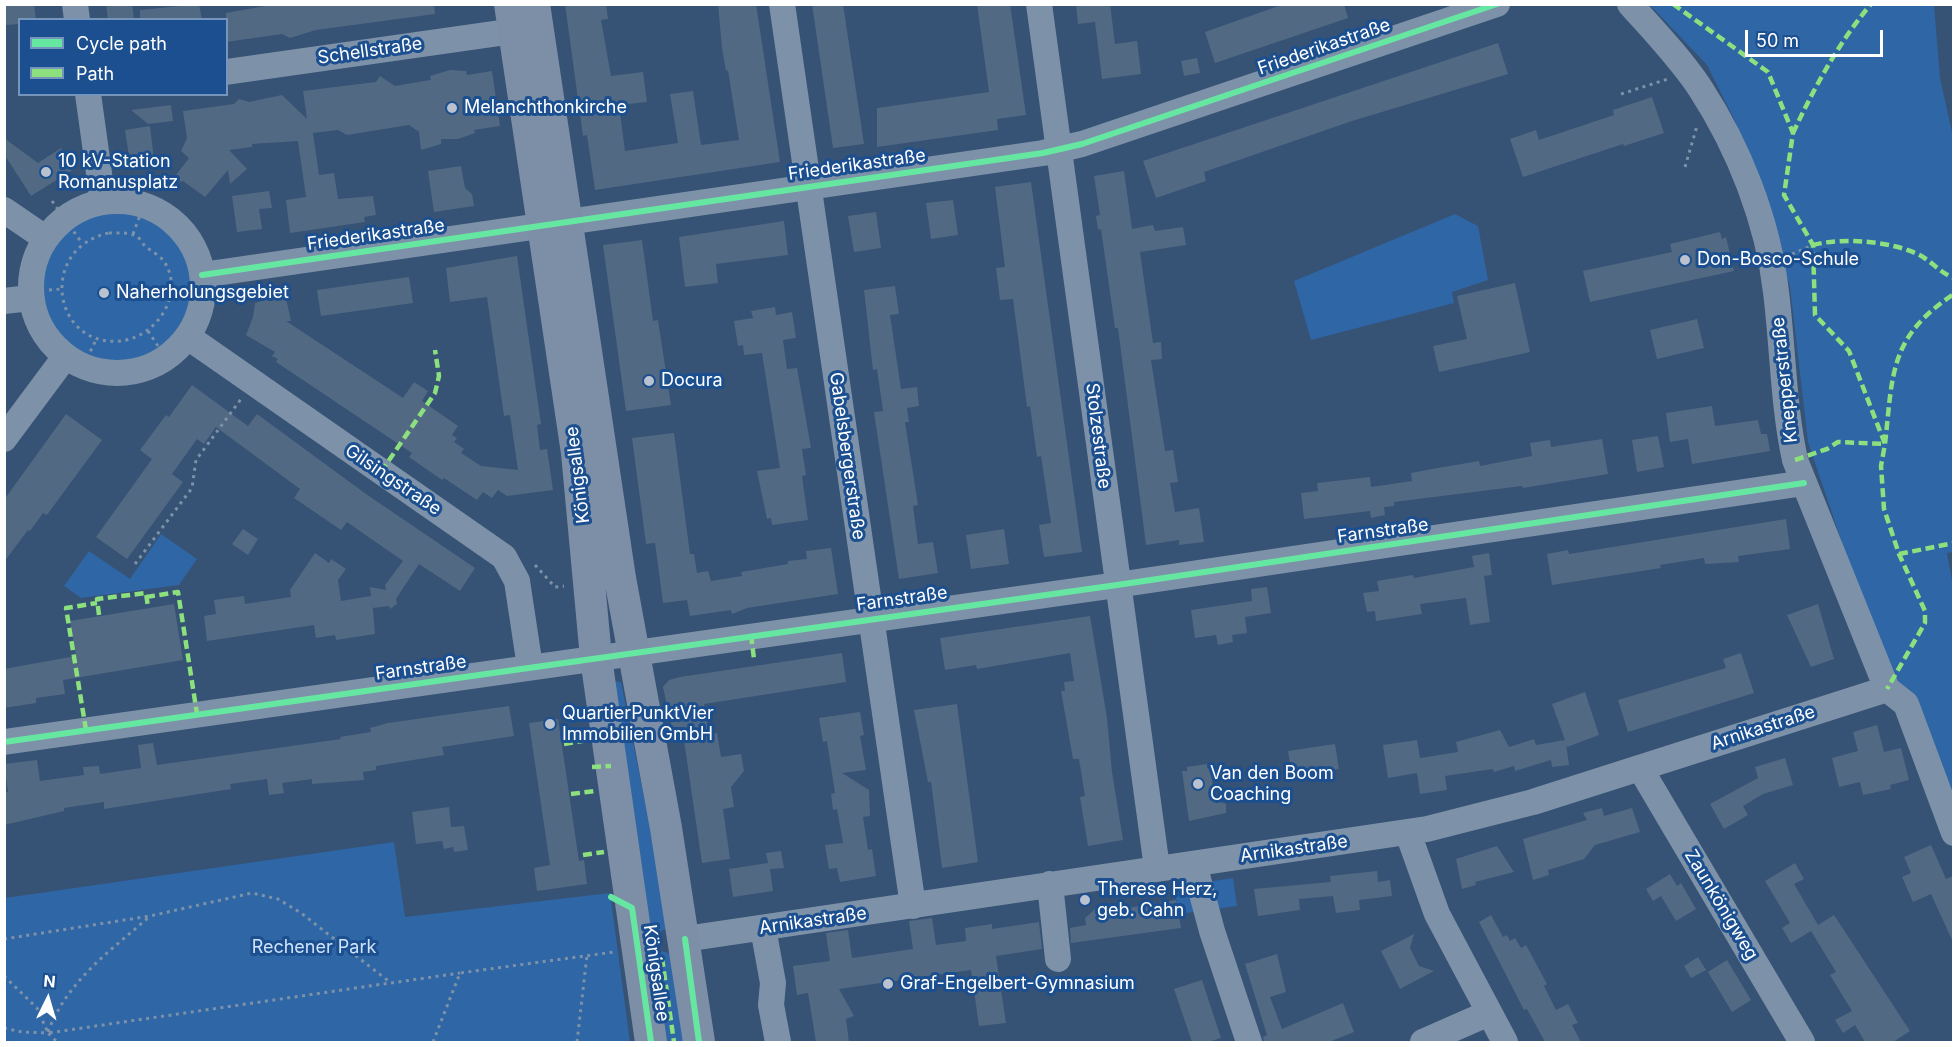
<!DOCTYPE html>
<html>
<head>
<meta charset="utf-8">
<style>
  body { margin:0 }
  #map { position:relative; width:1958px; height:1047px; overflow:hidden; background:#365274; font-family:Inter,sans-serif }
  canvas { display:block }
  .frame { position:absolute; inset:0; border:6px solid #fff; pointer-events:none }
  .legend { position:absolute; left:18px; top:18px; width:210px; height:78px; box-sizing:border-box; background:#1b4f8f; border:2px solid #7695bc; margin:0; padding:8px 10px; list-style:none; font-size:18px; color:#fff }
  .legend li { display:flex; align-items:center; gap:12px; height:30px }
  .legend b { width:30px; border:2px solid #7695bc }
  .north { position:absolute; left:18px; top:969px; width:60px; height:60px; -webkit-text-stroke:4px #1b4f8f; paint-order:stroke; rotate:5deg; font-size:16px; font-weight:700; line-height:24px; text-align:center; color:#fff }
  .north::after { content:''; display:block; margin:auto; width:21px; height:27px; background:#fff; clip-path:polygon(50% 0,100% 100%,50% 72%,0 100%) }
  .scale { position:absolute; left:1745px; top:30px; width:138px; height:27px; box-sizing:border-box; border:3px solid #fff; border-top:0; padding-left:8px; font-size:18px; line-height:21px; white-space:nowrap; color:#fff; -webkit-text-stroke:4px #1b4f8f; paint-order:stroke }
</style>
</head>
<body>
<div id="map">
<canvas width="1958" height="1047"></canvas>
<div class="frame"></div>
<ul class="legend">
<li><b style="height:8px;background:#66e7a1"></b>Cycle path</li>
<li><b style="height:8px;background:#8de07e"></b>Path</li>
</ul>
<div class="north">N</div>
<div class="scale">50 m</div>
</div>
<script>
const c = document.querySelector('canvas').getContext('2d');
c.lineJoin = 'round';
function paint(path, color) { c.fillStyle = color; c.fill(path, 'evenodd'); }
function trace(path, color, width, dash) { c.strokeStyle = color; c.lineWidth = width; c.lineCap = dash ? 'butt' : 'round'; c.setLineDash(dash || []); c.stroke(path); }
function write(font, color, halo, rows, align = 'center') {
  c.font = font + ' Inter,sans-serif'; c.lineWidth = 6; c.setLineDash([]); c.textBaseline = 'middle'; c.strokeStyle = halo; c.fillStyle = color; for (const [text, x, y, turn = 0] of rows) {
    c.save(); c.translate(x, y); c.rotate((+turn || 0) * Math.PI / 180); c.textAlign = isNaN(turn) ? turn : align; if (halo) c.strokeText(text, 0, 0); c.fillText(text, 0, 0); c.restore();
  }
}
paint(new Path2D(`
  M1650,5h284l6,73 14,63v411l-7,1 7,38 -1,222 -71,-152 -74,-219 -18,-155 -24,-82 -31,-84 -28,-56z
  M43 286a75 75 0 1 1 150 0a75 75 0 1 1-150 0Z
  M1455,214l23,12 10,54 -36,12 2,11 -143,37 -17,-59z
  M161,534l36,25 -18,26 -98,13 -17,-12 25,-35 41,28z
  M614,681l7,1 25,125 10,28 11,93 -10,6 -11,-3z
  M394,842l11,75 205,-24 20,149h-625v-144z
  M1233,878l4,28 -58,8 -5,-27z
  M662,951l12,4 14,87h-28l-9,-83z`), '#2f66a5');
paint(new Path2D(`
  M4,4h30l2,16h-16v4l-14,1z
  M106,4h26l2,16h-26z
  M199,4l3,16h-62v-10z
  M276,4h158l1,10 -119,16 -26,8 -8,-4 -56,8v-29z
  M565,4h41l2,15 -7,1 10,56 32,-4 4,30 -28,3 6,46 53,-8 -8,-49 23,-3 8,54 38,-5 -11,-70 -2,1 -4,-23 -4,-44h38l24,158 -185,28 -8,-55 -4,1z
  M812,4h31l21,140 -31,4z
  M977,4h33l16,111 -29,4 1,11 -121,17v-39l112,-16z
  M1076,4h34l5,40 22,-3 4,33 -39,5 -7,-57 -17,2z
  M1284,4h60l4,14 -133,45 -10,-31z
  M1498,43l10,31 -156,47 -148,51 2,9 -50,17 -13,-37z
  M1197,58l3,15 -16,3 -3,-15z
  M450,70l16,1 1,4 25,-4 8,55 -26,4 1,3 -17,6h-17v5l-20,6 -2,-18 -10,-7 -62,10 -9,-5 -25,3 6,42 15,-2 4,26 35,-3 3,19 -12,2 1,5 -75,11 -4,-33 20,-3 -8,-56 -46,3v3l-23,3 18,19 -17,15 -2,-14 -23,27 -22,-16 -5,1 -2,-7 13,-17 -8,-7 6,-13 -4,-27 51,-7 5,-5 10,3 33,-7 25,24 -4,-28 73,-9 4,-6 15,10 29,-5 7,-1 -1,-4z
  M1652,97l12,36 -40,13 -1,-2 -100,33 -13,-38 26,-9 3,10 75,-25 -1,-5z
  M171,105l2,16 -25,3 -17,-14z
  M150,126l4,34 -24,3 -5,-33z
  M4,138l34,25 23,-15 13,21 -43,27 -27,-42z
  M461,166l4,22 7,6 2,12 -40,6 -6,-41z
  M1124,171l8,58 21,-4 2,6 28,-4 3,18 -46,7 13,91 8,-1 1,17 -11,1 14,91 8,-1 5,32 -8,1 5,29 24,-4 5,34 -25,3v-5l-33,5 -28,-217h-3l-14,-99 -3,1 -2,-14 4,-1 -6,-39z
  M1031,182l51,370 -38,5 -5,-32 12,-2 -10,-67 -4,1 -7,-51 -3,1 -14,-108 -13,1 -4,-32 9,-1 -10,-80z
  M269,191l3,17 -13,1 3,20 -25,3 -5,-36z
  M953,200l5,35 -27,4 -5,-36z
  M876,212l5,36 -27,4 -6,-36z
  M784,221l4,34 -72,9 2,19 -33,4 -6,-50z
  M1720,232l2,7 4,-2 8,34 -144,31 -7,-31 89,-19 -2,-8z
  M642,240l11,81 5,-1 13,85 -45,6 -23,-166z
  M517,256l24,168 -4,1 3,25 7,-1 6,41 -46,6 -9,-6 -6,8 -9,-6 -6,8 -33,-22 -2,2 -33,-23 3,-4 -136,-91 2,-3 -6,-3 3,-4 -29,-17 7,-18 2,-14 30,-9 6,27h-5l117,77 11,-16 14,9 -6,10 36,25 -6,9 5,3 -3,4 10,7 -3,4 20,13 37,4 -8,-55 -6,1 -17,-119 -37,5 -4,-34z
  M409,277l4,26 -92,13 -4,-26z
  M1515,283l15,69 -91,20 -6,-26 34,-7 -10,-43z
  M895,286l4,28 -9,1 11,74 16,-2 2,19 -12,2 2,14h-4l13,83 -5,1 5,38 15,-2 5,31 -39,6 -25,-167 9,-1 -6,-42 -4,1 -9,-80z
  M775,307l1,8 16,-3 4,26 -13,2 4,29 10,-1 14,80 -9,1 4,26 -4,1 6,44 -36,5 -1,-7 -4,1 -10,-48 23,-3 -18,-115 -18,2 -1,-10 -5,1 -4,-25 19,-3 -2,-7z
  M1697,319l7,29 -47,11 -7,-29z
  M192,385l56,41 9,-12 109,80 109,74 -15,23 -41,-27 -23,35 1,5 -7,5 -1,-3 -16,2 -1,-9 3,35 -39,6 -1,-5 -19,3 -2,-13 -107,16 -3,-25 12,-2 -2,-14 30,-4 1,8 46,-7 -1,-7 25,-37 14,10 2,-4 15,10 -8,11 3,21 30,-5 -1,-9 16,3 -1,-5 18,-24 -56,-39 -6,8 -47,-32 6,-9 -84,-62 -12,17 -7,-5 -25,35 11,8 -56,77 -31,-22 56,-78 -12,-9 26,-35 3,2z
  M1712,406l3,20 43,-6 3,14h6l3,17 -78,13 -4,-25 -18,3 -4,-29z
  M66,414l36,26 -55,75 -4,-2 -13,18 -2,-1 -24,32v-62z
  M674,433l16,121h4l3,19 11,-2 3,10 31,-5 -1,-4 47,-8v-3l19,-2 -1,-8 25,-3 7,46 -91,14 -15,6 -1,-4 -41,6 -3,-16 -24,3 -8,-60 -9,1 -14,-106z
  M1658,436l6,31 -27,5 -5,-32z
  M1602,439l6,35 -85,14 -1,-2 -128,16v4l-10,1 1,8 -14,3 -1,-7 -66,8 -3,-26 17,-2 -1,-8 53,-6 1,10 41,-6 -1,-8 21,-4 47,-8 1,5 52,-10 -2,-13 20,-3 1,7z
  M1786,519l4,30 -52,7 1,6 -34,2 -1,-6 -44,7 1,3 -109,17 -5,-31 21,-4 1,4z
  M243,529l15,10 -10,16 -16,-11z
  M1004,529l5,35 -38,5 -5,-34z
  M1489,553l3,22 -8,1 6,46 -20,3 -4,-27 -46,6 2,10 -46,7 -1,-10 -8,1 -4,-19 16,-2 -2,-10 36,-6 1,3 60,-11 -2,-11z
  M1267,587l4,26 -26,4 2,16 -15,2 1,7 -15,3 -2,-10 -21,3 -4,-28 61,-9 -1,-12z
  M174,604l9,56 -120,20 2,14 -29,4v5l-32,5v-39l72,-13 -6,-35z
  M1818,604l16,55 -23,8 -24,-52z
  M1090,616l17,102 5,54 11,68 -35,6 -8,-49 5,-1 -6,-37h-6l-12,-68h4l-1,-9 10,-1 -4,-28 -93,16 -1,-4 -31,5 -5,-32z
  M842,653l4,29 -142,22 5,30 8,-1 4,24 20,-3 3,17 -13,16 3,20 -11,2 7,50 -28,4 -20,-136 -10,1 -9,-41 6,-7 11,-3z
  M1741,653l13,40 -126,39 -10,-32 108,-32 -3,-9z
  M1585,692l14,43 -32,12 -1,-4 3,22 -17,2 -1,-7 -36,11 -1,-5 -20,6 -1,-3 -48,7 2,14 -27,4 -3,-21 -29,5 -5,-33 34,-5 3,18 38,-6 -2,-10 44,-12 9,17 25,-8 2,6 29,-5 -13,-36z
  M957,704l21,158 -36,6 -11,-86h-3l-14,-72z
  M509,706l5,30 -72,11 2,8 -68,11v4l-13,2 1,8 -52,4v-5l-30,4 2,10 -15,2 -2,-16 -37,5 1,5 -127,20v-7l-40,6v3l-60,14v-33h4l-4,-28 33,-4 3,21 44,-6 -1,-8 16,-1 1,8 41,-6 -3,-23 15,-2 4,22 184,-26 -1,-2 31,-5 -1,-4 18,-5z
  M860,712l4,23 -4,1 6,34 -24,3 27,17 1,26 -7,1 5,33 4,-1 4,27 -36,6 -3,-14 -8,1 -4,-24 18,-2 -6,-34 -4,1 -2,-16 4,-1 -8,-52 -4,1 -4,-24z
  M558,719l21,142 5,-1 3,24 -50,7 -3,-23 16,-3 -21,-142z
  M1877,725l7,27 17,-4 8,32 -19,5 1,4 -28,6 -3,-13 -21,5 -7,-29 26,-7 -5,-19z
  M1335,744l4,25 -47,8 -4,-26z
  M1785,758l8,27 -30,9 -20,12 5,9 -24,14 -14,-25 48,-26 -3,-11z
  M1207,764v4l3,-1 5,33 11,4v9l-37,8 -7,-50h5v-4z
  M449,807l2,20 13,-1 4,24 -14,2 -1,-5 -9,2 -2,-8 -26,3 -4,-32z
  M1602,808l2,8 28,-8 8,24 -45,13 -11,14 -36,11 1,5 -16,5 -10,-41 64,-19 -4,-7z
  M1931,845l15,34 7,-3v66l-22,-48 -18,8 -11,-25 9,-4 -7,-16z
  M1497,846l17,26 -39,10 1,3 -14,4 -6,-30z
  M781,851l3,17 -14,1 3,22 -40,6 -4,-28 39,-6 -2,-10z
  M1795,863l9,16 -10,5 24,41 16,-10 76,116 -17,11h-28l-10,-17 -12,8 -8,-13 17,-9 -22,-36 6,-3 -25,-41 -20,12 -9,-15 8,-5 -25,-42z
  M1377,871l1,11 12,-2 2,16 -33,4 1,10 -24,3 -3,-17 -34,3 1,11 -42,6 -4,-27 77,-7 -1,-6z
  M1670,874l7,12 4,-3 15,26 -20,12 -15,-25 -8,5 -7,-12z
  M1176,900l5,28 -110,15 -1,-15 16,-3 -1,-7 10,-9 3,4z
  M1491,915l12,22 4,-2 3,6 5,-3 6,10 5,-3 21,39 -3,2 12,24 12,-6 10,19 -6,2 9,17h-36l-18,-33 -3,1 -45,-88z
  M932,918l4,27 30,-4 -1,-13 27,-4v5l47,-7 3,27 -46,7 10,67 -27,3 -8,-56 -132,19 15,27 -8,3 3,23h-33l-8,-49 -11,2 -4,-29 37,-5 -4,-28 22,-3 4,28 61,-9 -4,-28z
  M1414,934l-4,14 9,18 15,5 -34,18 -19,-38z
  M1277,954l9,38 -16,5 12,32 61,-26 11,29 -25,10h-65l-1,-5 4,-2 -22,-71z
  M1698,957l8,13 -15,8 -7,-12z
  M1727,960l24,40 -19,12 -24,-40z
  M1202,980l19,58 -13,4h-16l-18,-53z`), '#526984');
trace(new Path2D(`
  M1621,94l47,-15
  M1685,167l12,-41
  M52,201l30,42
  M109,233c8,0 20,-1 27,3 4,2 6,7 9,10 6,5 14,9 18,14 24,33 -7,78 -43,81 -68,6 -82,-93 -11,-108z
  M133,234l11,-29
  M1792,254l21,-9
  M49,290l12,-1
  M148,331l12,18 9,7
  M87,358l10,-20
  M135,564l57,-76 4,-28 45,-61
  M535,565l20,22 9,-1
  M4,939l146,-23 102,-23 26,6 23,14 90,70 69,-10
  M4,976l33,32 11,25 342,-50
  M4,1028l18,4 26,1 9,9
  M48,1032c19,-51 61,-80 101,-115
  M433,1042l27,-69 154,-21
  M577,1042l10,-87`), '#7d92a8', 3, [3, 4.5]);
trace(new Path2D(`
  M75,4l2,16
  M782,4l131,902
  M1039,4l118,864
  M1630,4c24,27 50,54 70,84 39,60 68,133 76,204 7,56 7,112 19,168l92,229 19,15 48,129
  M226,72l288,-41
  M88,94l15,108
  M31 287a86 86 0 1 1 172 0a86 86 0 1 1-172 0Z
  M4,210l41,28
  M202,275l841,-122 39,-9 415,-140
  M4,301l26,-3
  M188,337l316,220 13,24 13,86
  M4,439l61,-82
  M4,742l1113,-157 687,-102
  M1640,768l162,274
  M1408,833l29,81 68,128
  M1194,864l18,67 37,111
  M1050,884l8,75
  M763,928l10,55 -2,22 7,37
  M685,939l742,-110 106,-27 354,-113
  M1423,1042l66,-29`), '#7d92a8', 26);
trace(new Path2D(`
  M510,4l67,449 19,205 55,384
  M534,4l86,574 46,250 33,214`), '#7d8ea7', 32);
trace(new Path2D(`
  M1673,4l95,68 25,61 -9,62 29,50 2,70 34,36 36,93 -4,22 3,43 15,45 26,57v12l-38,66
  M1793,133c21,-45 46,-91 78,-129
  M1813,245c29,-8 83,-4 110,12 11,7 18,16 31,21
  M1795,460l32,-11 11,-7 47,2c8,-71 4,-107 69,-150
  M381,472l54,-79 4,-17 -4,-26
  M1899,554l55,-11
  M146,597l32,-5 19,122
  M99,615l-2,-16 49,-6 2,14
  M751,635l3,24
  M86,730l-20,-122 31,-5
  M564,744l24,-4
  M592,767l19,-1
  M571,794l24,-3
  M583,855l21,-3
  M662,958l12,84`), '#8de07e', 4.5, [9, 4.5]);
trace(new Path2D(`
  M202,275l841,-122 39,-9 415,-140
  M4,742l1113,-157 687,-102
  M611,897l21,11 19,134
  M685,939l14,103`), '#66e7a1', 6);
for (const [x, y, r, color] of [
  [452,108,6,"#b9c2ce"],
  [46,172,6,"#b9c2ce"],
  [1685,260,6,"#b9c2ce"],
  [104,293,6,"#b9c2ce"],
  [649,381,6,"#b9c2ce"],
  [550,724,6,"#b9c2ce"],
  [1198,784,6,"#b9c2ce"],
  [1085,900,6,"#b9c2ce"],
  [888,984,6,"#b9c2ce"]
]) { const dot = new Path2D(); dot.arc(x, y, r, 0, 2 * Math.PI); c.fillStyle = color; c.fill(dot); trace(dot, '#1b4f8f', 2); }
write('18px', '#fff', '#1b4f8f', [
  ["Friederikastraße",1324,47,-19],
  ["Schellstraße",370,51,-8],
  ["Friederikastraße",857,165,-8],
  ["Friederikastraße",376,235,-8],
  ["Knepperstraße",1785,380,-96],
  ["Stolzestraße",1098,436,83],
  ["Gabelsbergerstraße",847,456,82],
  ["Königsallee",578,475,-97],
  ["Gilsingstraße",393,480,34],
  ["Farnstraße",1383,531,-8],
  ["Farnstraße",902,599,-8],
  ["Farnstraße",421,668,-8],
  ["Arnikastraße",1763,728,-18],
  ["Arnikastraße",1294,849,-8],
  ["Zaunkönigweg",1721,905,59],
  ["Arnikastraße",813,921,-8],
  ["Königsallee",656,973,82]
]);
write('18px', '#fff', '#1b4f8f', [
  ["Melanchthonkirche",464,108],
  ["10 kV-Station",58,162],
  ["Romanusplatz",58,183],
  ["Don-Bosco-Schule",1697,260],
  ["Naherholungsgebiet",116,293],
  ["Docura",661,381],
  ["QuartierPunktVier",562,714],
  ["Immobilien GmbH",562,735],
  ["Van den Boom",1210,774],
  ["Coaching",1210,795],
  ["Therese Herz,",1097,890],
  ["geb. Cahn",1097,911],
  ["Graf-Engelbert-Gymnasium",900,984]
], 'left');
write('18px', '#cfe3fa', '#1b4f8f', [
  ["Rechener Park",314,948]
]);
</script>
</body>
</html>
